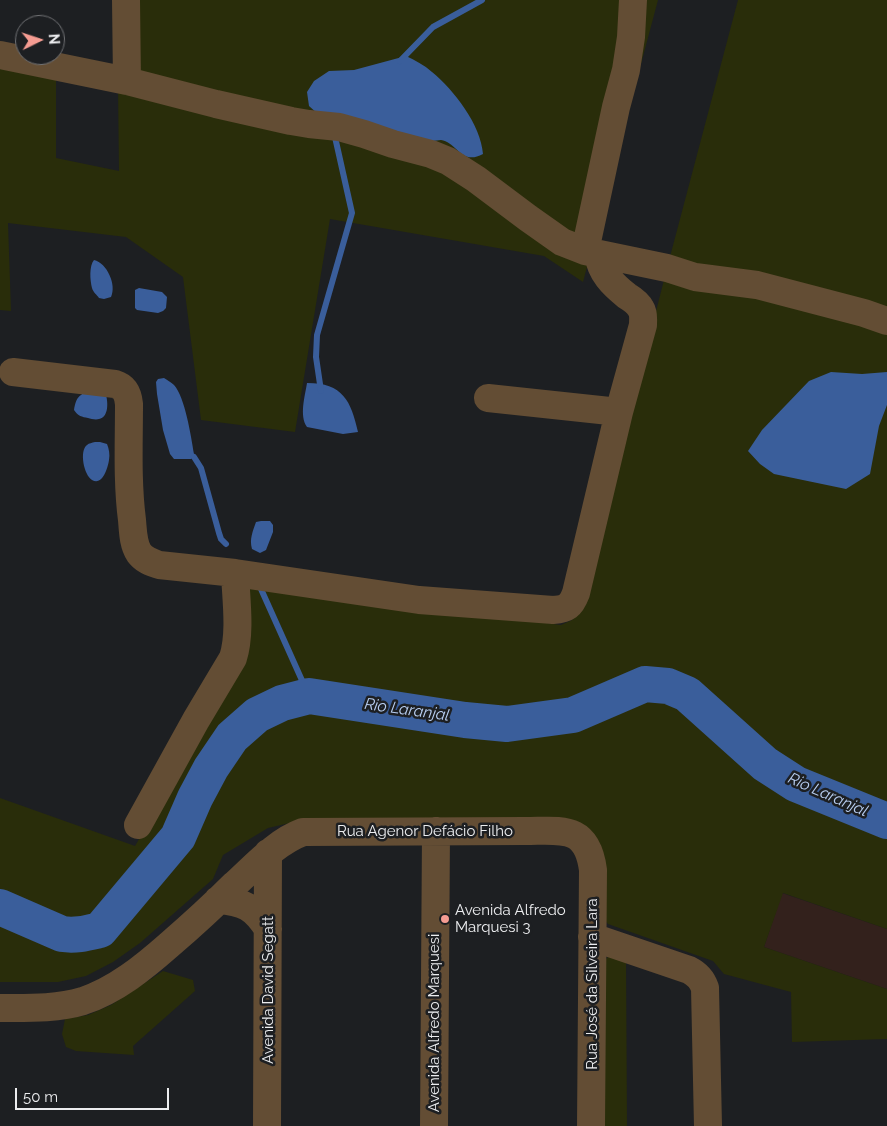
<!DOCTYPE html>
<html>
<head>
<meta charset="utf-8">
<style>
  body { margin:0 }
  #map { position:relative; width:887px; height:1126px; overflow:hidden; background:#1d1f22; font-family:Raleway,sans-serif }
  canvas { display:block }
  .north { position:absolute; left:15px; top:15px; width:50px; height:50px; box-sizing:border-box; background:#1d1f22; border:1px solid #707174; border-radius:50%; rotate:86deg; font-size:14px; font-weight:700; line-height:20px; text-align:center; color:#ecedef }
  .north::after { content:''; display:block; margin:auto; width:18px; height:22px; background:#f59c92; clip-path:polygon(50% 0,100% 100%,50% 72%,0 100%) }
  .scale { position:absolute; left:15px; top:1088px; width:154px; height:22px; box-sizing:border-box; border:2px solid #ecedef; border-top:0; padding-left:6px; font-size:15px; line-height:18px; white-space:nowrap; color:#ecedef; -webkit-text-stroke:4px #1d1f22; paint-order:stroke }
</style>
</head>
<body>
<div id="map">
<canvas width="887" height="1126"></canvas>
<div class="north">N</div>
<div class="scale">50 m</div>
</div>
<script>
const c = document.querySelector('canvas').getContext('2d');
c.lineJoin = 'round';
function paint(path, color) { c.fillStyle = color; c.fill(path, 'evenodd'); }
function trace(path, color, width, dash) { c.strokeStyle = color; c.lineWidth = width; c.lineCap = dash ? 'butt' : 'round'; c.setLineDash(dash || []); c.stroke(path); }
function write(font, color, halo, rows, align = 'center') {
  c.font = font + ' Raleway,sans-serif'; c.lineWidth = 5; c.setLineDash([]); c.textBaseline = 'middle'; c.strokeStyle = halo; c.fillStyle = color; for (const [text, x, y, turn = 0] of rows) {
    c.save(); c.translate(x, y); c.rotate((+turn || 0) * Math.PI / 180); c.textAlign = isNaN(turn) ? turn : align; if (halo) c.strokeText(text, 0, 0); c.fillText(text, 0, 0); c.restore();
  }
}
paint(new Path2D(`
  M782,893l105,36v60l-123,-42z`), '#33211c');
paint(new Path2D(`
  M117,0h541l-75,282 -39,-26 -214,-37 -35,213 -94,-12 -18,-143 -57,-40 -118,-14 3,88 -11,-1v-264l56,10v102l63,13z
  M738,0h149v929l-104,-36 -19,54 123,42v50l-95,3 -1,-50 -67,-18 -11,-13 -105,-37 -3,-4 -9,-74 -302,-24 -26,6 -45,27 -10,24 -73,64 -27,19 -27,14 -28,6h-58v-184l135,48 60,-102 51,-82 -2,-79 317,42 11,-5 8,-10 87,-342z
  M608,957h5l13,3 1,166h-27l5,-166z
  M163,971l30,9 2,11 -62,55 1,9 -58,-4 -10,-4 -4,-13 3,-15 23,-4 23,-10z`), '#292d0a');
paint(new Path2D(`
  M406,56c9,4 18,9 26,16 22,18 49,53 51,82 -22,12 -26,-12 -42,-14 -3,0 -6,1 -8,1l-115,-27 -9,-8 -2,-14 7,-11 15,-10 25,-1z
  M94,260c13,3 23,25 17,37l-7,2 -5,-1c-2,-3 -6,-6 -7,-10 -2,-8 -3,-22 2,-28z
  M139,288l23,4 5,5 -1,11 -3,3 -5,2 -21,-3 -2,-2v-18z
  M831,372l31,2 25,-2v33l-8,21 -9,48 -24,15 -72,-15 -14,-10 -12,-13 14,-21 47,-49z
  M164,378c3,2 7,4 10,7 11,12 17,51 20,69v3l-3,2h-17l-4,-5 -7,-24 -6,-36 -1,-12 2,-3z
  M307,383c36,0 44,18 51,49l-15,2 -36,-7c-8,-11 -2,-31 0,-44z
  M89,390l17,5c2,7 3,22 -7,24 -3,1 -8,0 -11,-1 -6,-1 -10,-2 -14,-8 2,-12 4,-14 15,-20z
  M95,442h5l7,2c2,5 3,10 2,16 -1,7 -6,26 -17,20 -8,-5 -13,-29 -5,-35 2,-2 5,-2 8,-3z
  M261,521h9l3,4v7l-7,18 -6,3 -8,-4c-3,-10 1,-18 4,-27z`), '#3a5e9b');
trace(new Path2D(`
  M400,61l33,-34 49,-27
  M321,391l-5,-34 1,-22 35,-122 -17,-76
  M194,457l7,11 18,65 2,6 5,5
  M261,589l48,107`), '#3a5e9b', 6);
trace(new Path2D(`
  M0,907l62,27c14,2 25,-1 38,-4l78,-93 17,-39 16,-30 21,-31 25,-22 25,-12 27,-7 156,24 42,4 66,-9 72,-31 23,2 19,8 78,70 31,20 91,37`), '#3a5e9b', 36);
trace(new Path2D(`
  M126,0l1,81
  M0,55l127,26 89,23 75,17 18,3 30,3 25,7 29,10 38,10 17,7 28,18 52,39 34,24 23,9 82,17 28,9 62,8 107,28 23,8
  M585,251l31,-144 10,-37 5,-33 2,-37
  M13,372l102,12c10,3 13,10 14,20 0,39 -2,77 3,116 1,11 1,24 7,33 5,7 12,9 20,12l76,8 184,27 134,10c14,-1 18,-4 23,-17l43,-181 24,-87c0,-6 1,-11 -2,-16 -3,-6 -9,-10 -14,-13 -15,-12 -26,-23 -29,-42
  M488,398l131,14
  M138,825l58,-105 37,-62c8,-25 3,-59 2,-85
  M218,900c26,2 36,7 50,29
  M592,937l97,33c8,4 13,9 16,18l3,138
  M0,1008c28,0 57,1 83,-7 33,-11 61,-34 86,-56 22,-19 44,-39 65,-60 21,-19 42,-43 69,-53l222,-1c36,0 62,-7 68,39l-2,256
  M267,1126l1,-273
  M434,1126l2,-295`), '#634d34', 28);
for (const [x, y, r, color] of [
  [445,919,5,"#f59c92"]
]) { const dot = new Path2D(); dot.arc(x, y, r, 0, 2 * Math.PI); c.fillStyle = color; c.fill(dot); trace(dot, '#1d1f22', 2); }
write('15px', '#ecedef', '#1d1f22', [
  ["Rua Agenor Defácio Filho",425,831],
  ["Rua José da Silveira Lara",592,984,-90],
  ["Avenida David Segatt",268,990,-90],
  ["Avenida Alfredo Marquesi",434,1023,-90]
]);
write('15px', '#ecedef', '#1d1f22', [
  ["Avenida Alfredo",455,910],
  ["Marquesi 3",455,927]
], 'left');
write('italic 16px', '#b8cef1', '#1d1f22', [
  ["Rio Laranjal",407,710,8],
  ["Rio Laranjal",828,795,24]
]);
</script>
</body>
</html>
